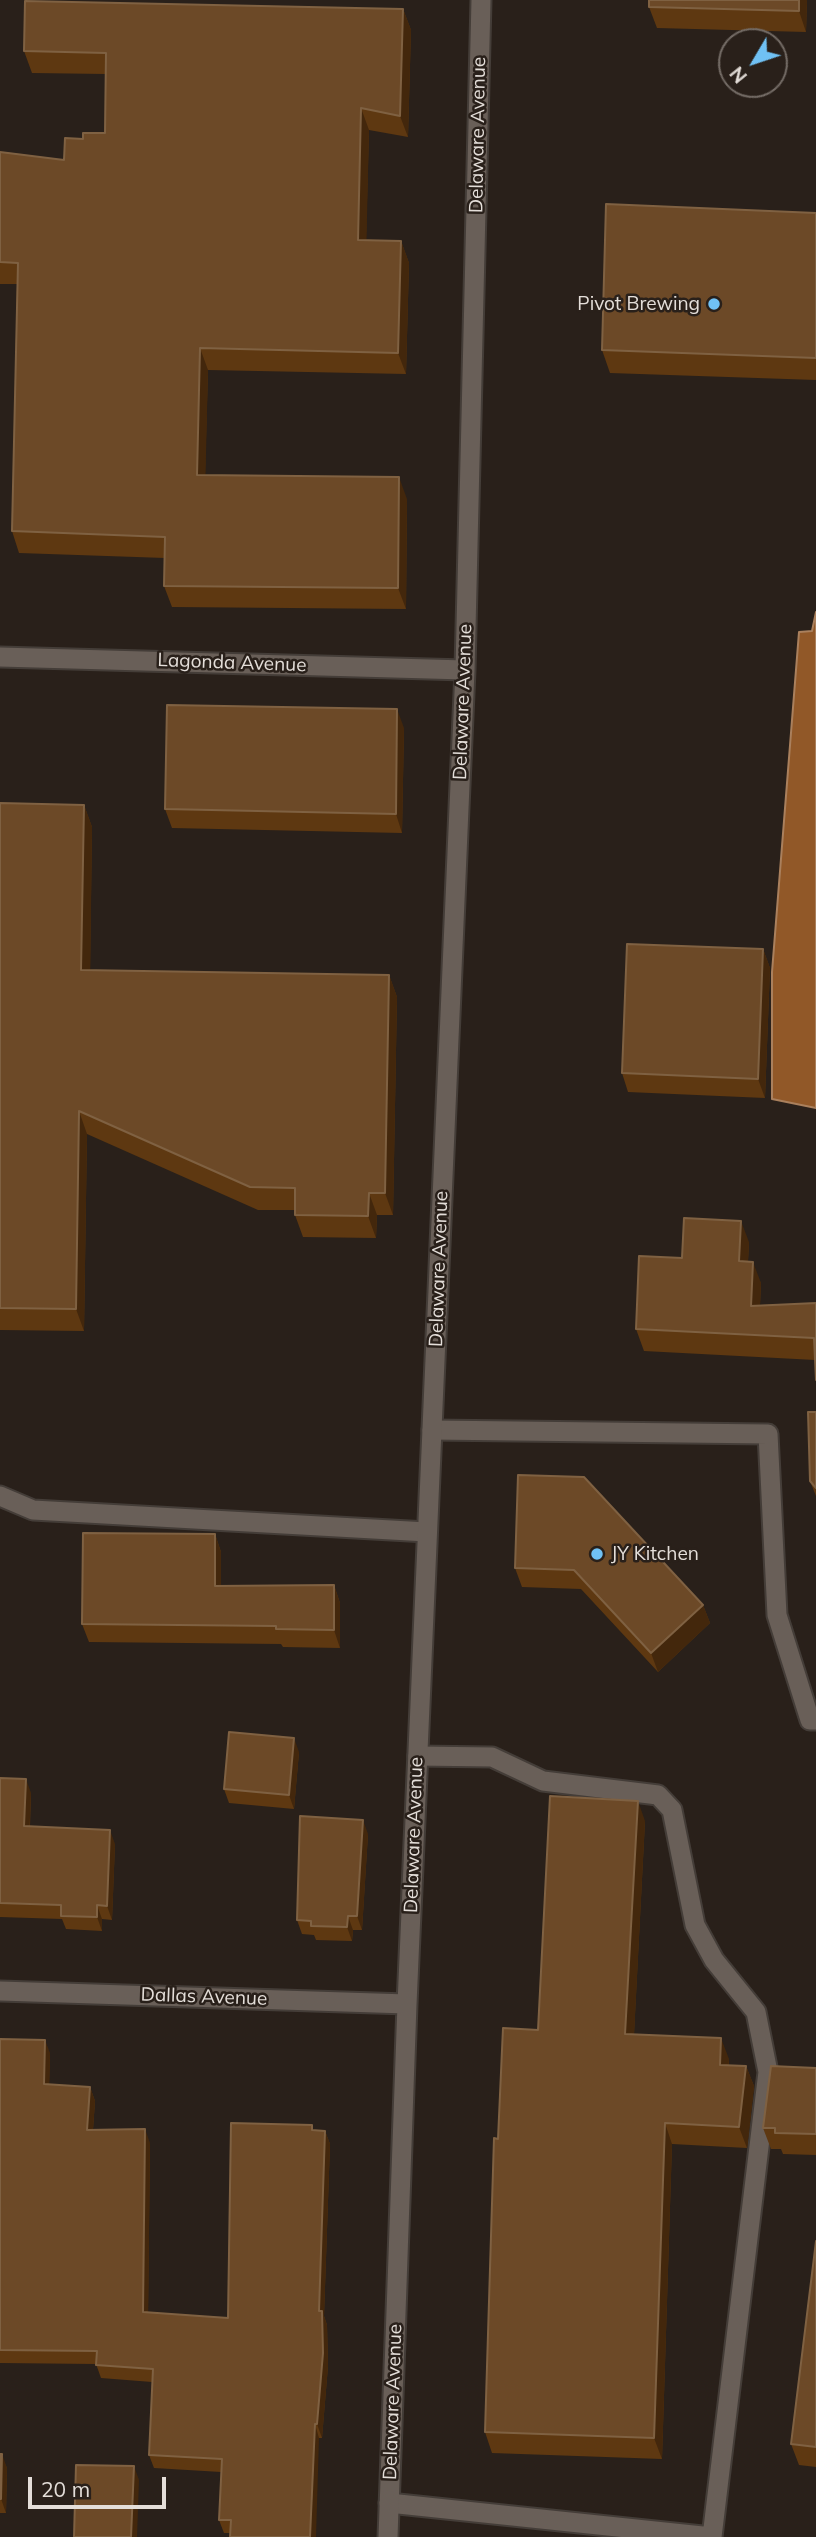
<!DOCTYPE html>
<html>
<head>
<meta charset="utf-8">
<style>
  body { margin:0 }
  #map { position:relative; width:816px; height:2537px; overflow:hidden; background:#29201a; font-family:Mulish,sans-serif }
  canvas { display:block }
  .north { position:absolute; left:718px; top:28px; width:70px; height:70px; box-sizing:border-box; background:#29201a; border:2px solid #746c66; border-radius:50%; rotate:231deg; font-size:19px; font-weight:700; line-height:28px; text-align:center; color:#e4ded9 }
  .north::after { content:''; display:block; margin:auto; width:24px; height:32px; background:#70c1f4; clip-path:polygon(50% 0,100% 100%,50% 72%,0 100%) }
  .scale { position:absolute; left:28px; top:2477px; width:138px; height:32px; box-sizing:border-box; border:4px solid #e4ded9; border-top:0; padding-left:9px; font-size:21px; line-height:24px; white-space:nowrap; color:#e4ded9; -webkit-text-stroke:5px #29201a; paint-order:stroke }
</style>
</head>
<body>
<div id="map">
<canvas width="816" height="2537"></canvas>
<div class="north">N</div>
<div class="scale">20 m</div>
</div>
<script>
const c = document.querySelector('canvas').getContext('2d');
c.lineJoin = 'round';
function paint(path, color) { c.fillStyle = color; c.fill(path, 'evenodd'); }
function trace(path, color, width, dash) { c.strokeStyle = color; c.lineWidth = width; c.lineCap = dash ? 'butt' : 'round'; c.setLineDash(dash || []); c.stroke(path); }
function write(font, color, halo, rows, align = 'center') {
  c.font = font + ' Mulish,sans-serif'; c.lineWidth = 5; c.setLineDash([]); c.textBaseline = 'middle'; c.strokeStyle = halo; c.fillStyle = color; for (const [text, x, y, turn = 0] of rows) {
    c.save(); c.translate(x, y); c.rotate((+turn || 0) * Math.PI / 180); c.textAlign = isNaN(turn) ? turn : align; if (halo) c.strokeText(text, 0, 0); c.fillText(text, 0, 0); c.restore();
  }
}
const water = new Path2D(`
  M816,612v496l-44,-9v-127l27,-340 13,-1z`);
paint(water, '#915828');
trace(water, '#aa805d', 2);
const service = new Path2D(`
  M432,1430l336,4 9,181 33,105h6
  M0,1496l33,14 394,22
  M418,1756l74,1 51,24 115,14 14,15 23,115 19,35 42,52 12,60 -56,465
  M389,2503l323,34`);
const minor = new Path2D(`
  M0,657l465,13
  M0,1991l407,13
  M388,2537l19,-533 58,-1334 16,-670`);
trace(service, '#443d38', 23);
trace(minor, '#443d38', 23);
trace(service, '#695f58', 19);
trace(minor, '#695f58', 19);
paint(new Path2D(`
  M807,0l-1,32 -149,-4 -8,-21z
  M403,9l8,21 -3,107 -39,-7 -3,110 35,1 8,22 -3,111 -198,-4 -3,105 202,24 -1,110 -234,-2 -8,-21 1,-28 -146,-5 -7,-22 5,-247h-17v-132l64,8 19,-21 22,-6 1,-59 -74,-1 -8,-22z
  M816,213v167l-206,-7 -8,-23z
  M404,728l-2,105 -230,-5 -7,-19z
  M0,803l84,2 8,22 -2,143 299,5 8,22 -4,218h-16l-1,23 -73,-1 -8,-22v-5h-37l-171,-76 -3,197 -84,-1z
  M763,949l7,19 -5,130 -137,-6 -6,-19z
  M749,1242l-1,19 13,22 -1,22 56,-2 -1,57 -171,-9 -8,-22 46,-71z
  M518,1475l185,130 7,18 -52,49 -77,-83 -59,-2 -7,-19z
  M810,1481l6,7v8z
  M215,1534l6,18v34l113,-1 6,18v45l-57,-1 -2,-3 -192,-2 -7,-18z
  M299,1752l-5,57 -65,-6 -5,-14z
  M0,1778l31,15 -1,33 85,18 -3,76 -10,-1v12l-36,-2 -4,-10 -62,-2z
  M645,1821l-11,213 95,25v6l17,1 8,20 -7,62 -75,-4 -10,315 -170,-6 -7,-21 13,-293 40,-109z
  M368,1834l-6,96h-9l-1,11 -36,-1 -2,-5 -12,-1 -5,-14z
  M0,2039l50,14 -1,32 41,2 5,14 -2,29 57,13 -2,170 80,5 86,-188 11,1 5,13 -6,172 3,9 1,41 -6,72h-3l-88,95h-7l-5,-13 2,-48 -67,-4 -5,-13 3,-73 -51,-4 -5,-14 -96,-1z
  M816,2068v87l-33,-1 -2,-5h-10l-8,-21z
  M816,2241v226l-17,-2 -8,-21z
  M0,2454l7,14 -1,45h-6z`), '#5e3811');
paint(new Path2D(`
  M799,0h8l-1,32 -7,-21z
  M403,9l8,21 -3,107 -8,-21z
  M361,108l8,22 -3,131 -8,-21z
  M401,241l8,22 -3,111 -8,-21z
  M200,348l8,22 -3,126 -8,-21z
  M399,477l8,22 -1,110 -8,-21z
  M397,709l7,19 -2,105 -6,-19z
  M84,805l8,22 -2,165 -9,-22z
  M763,949l7,19 -5,130 -7,-19z
  M389,975l8,22 -4,218 -8,-22z
  M79,1111l8,23 -3,197 -8,-22z
  M369,1193l8,22 -1,23 -8,-22z
  M741,1221l8,21 -2,41 -8,-22z
  M753,1262l8,21 -2,44 -8,-21z
  M215,1534l6,18v52l-6,-18z
  M334,1585l6,18v45l-6,-18z
  M703,1605l7,18 -52,49 -7,-19z
  M294,1738l5,14 -5,57 -5,-14z
  M26,1779l5,14 -2,47 -5,-14z
  M638,1801l7,20 -12,234 -8,-21z
  M363,1820l5,14 -6,96 -5,-14z
  M110,1830l5,14 -3,76 -5,-14z
  M97,1905l5,14v12l-5,-14z
  M348,1916l5,14 -1,11 -5,-14z
  M721,2038l8,21 -1,26 -8,-20z
  M45,2040l5,13 -1,45 -5,-14z
  M746,2066l8,20 -7,62 -8,-21z
  M90,2087l5,14 -3,42 -5,-13z
  M665,2123l7,21 -10,315 -8,-21z
  M145,2129l5,14 -2,183 -5,-14z
  M325,2131l5,13 -6,172 3,9 1,41 -6,72 -5,-14 2,-113z
  M315,2424l4,14 -3,99h-6z
  M2,2454l5,14 -1,45 -5,-14z
  M134,2466l5,14 -2,57h-6z`), '#43270c');
const building = new Path2D(`
  M649,0h150v11l-150,-4z
  M25,1l378,8 -3,107 -39,-8 -3,132 43,1 -3,112 -198,-5 -3,127 202,2 -1,111 -234,-2 1,-49 -153,-6 6,-268 -18,-1v-110l64,8 1,-22 18,1v-6h22l1,-80 -82,-2z
  M606,204l210,9v145l-214,-8z
  M167,705l230,4 -1,105 -231,-5z
  M0,803l84,2 -3,165 308,5 -4,218h-16l-1,23 -73,-1v-27l-45,-1 -171,-76 -3,198 -76,-1z
  M627,944l136,5 -5,130 -136,-6z
  M684,1218l57,3 -2,40 14,1 -2,44 65,-3v77l-2,-42 -178,-9 3,-73 43,2z
  M808,1412h8v76l-6,-7z
  M518,1475l66,2 119,128 -52,48 -77,-83 -59,-2z
  M83,1533l132,1v52l119,-1v45l-58,-1v-3l-194,-2z
  M229,1732l65,6 -5,57 -65,-6z
  M0,1778l26,1 -2,47 86,4 -3,76 -10,-1v12l-36,-1v-11l-61,-2z
  M550,1796l88,5 -13,233 96,4 -1,27 26,1 -7,61 -74,-4 -11,315 -169,-6 9,-294 4,1 5,-111 35,2z
  M300,1816l63,4 -6,96h-9l-1,11 -36,-1v-5l-14,-1z
  M0,2039l45,1 -1,44 46,3 -3,43 58,-1 -2,183 85,6 3,-195 81,2v5l13,1 -6,180h3l1,42 -6,71h-2l-5,113h-80l1,-17h-12l3,-61 -73,-4 4,-86 -57,-4 1,-14 -97,-1z
  M771,2066l45,2v66l-41,-1v-5h-12z
  M816,2241v206l-25,-3z
  M0,2454h2l-1,45h-1z
  M76,2465l58,1 -3,71h-57z`);
paint(building, '#6c4927');
trace(building, '#7f6142', 2);
for (const [x, y, r, color] of [
  [714,304,7,"#70c1f4"],
  [597,1554,7,"#70c1f4"]
]) { const dot = new Path2D(); dot.arc(x, y, r, 0, 2 * Math.PI); c.fillStyle = color; c.fill(dot); trace(dot, '#29201a', 2.5); }
write('19px', '#e4ded9', '#29201a', [
  ["Delaware Avenue",478,135,-89],
  ["Lagonda Avenue",232,663,2],
  ["Delaware Avenue",463,702,-88],
  ["Delaware Avenue",439,1269,-88],
  ["Delaware Avenue",414,1835,-88],
  ["Dallas Avenue",204,1997,2],
  ["Delaware Avenue",393,2402,-88]
]);
write('19px', '#e4ded9', '#29201a', [
  ["Pivot Brewing",700,304],
  ["JY Kitchen",611,1554,"left"]
], 'right');
</script>
</body>
</html>
